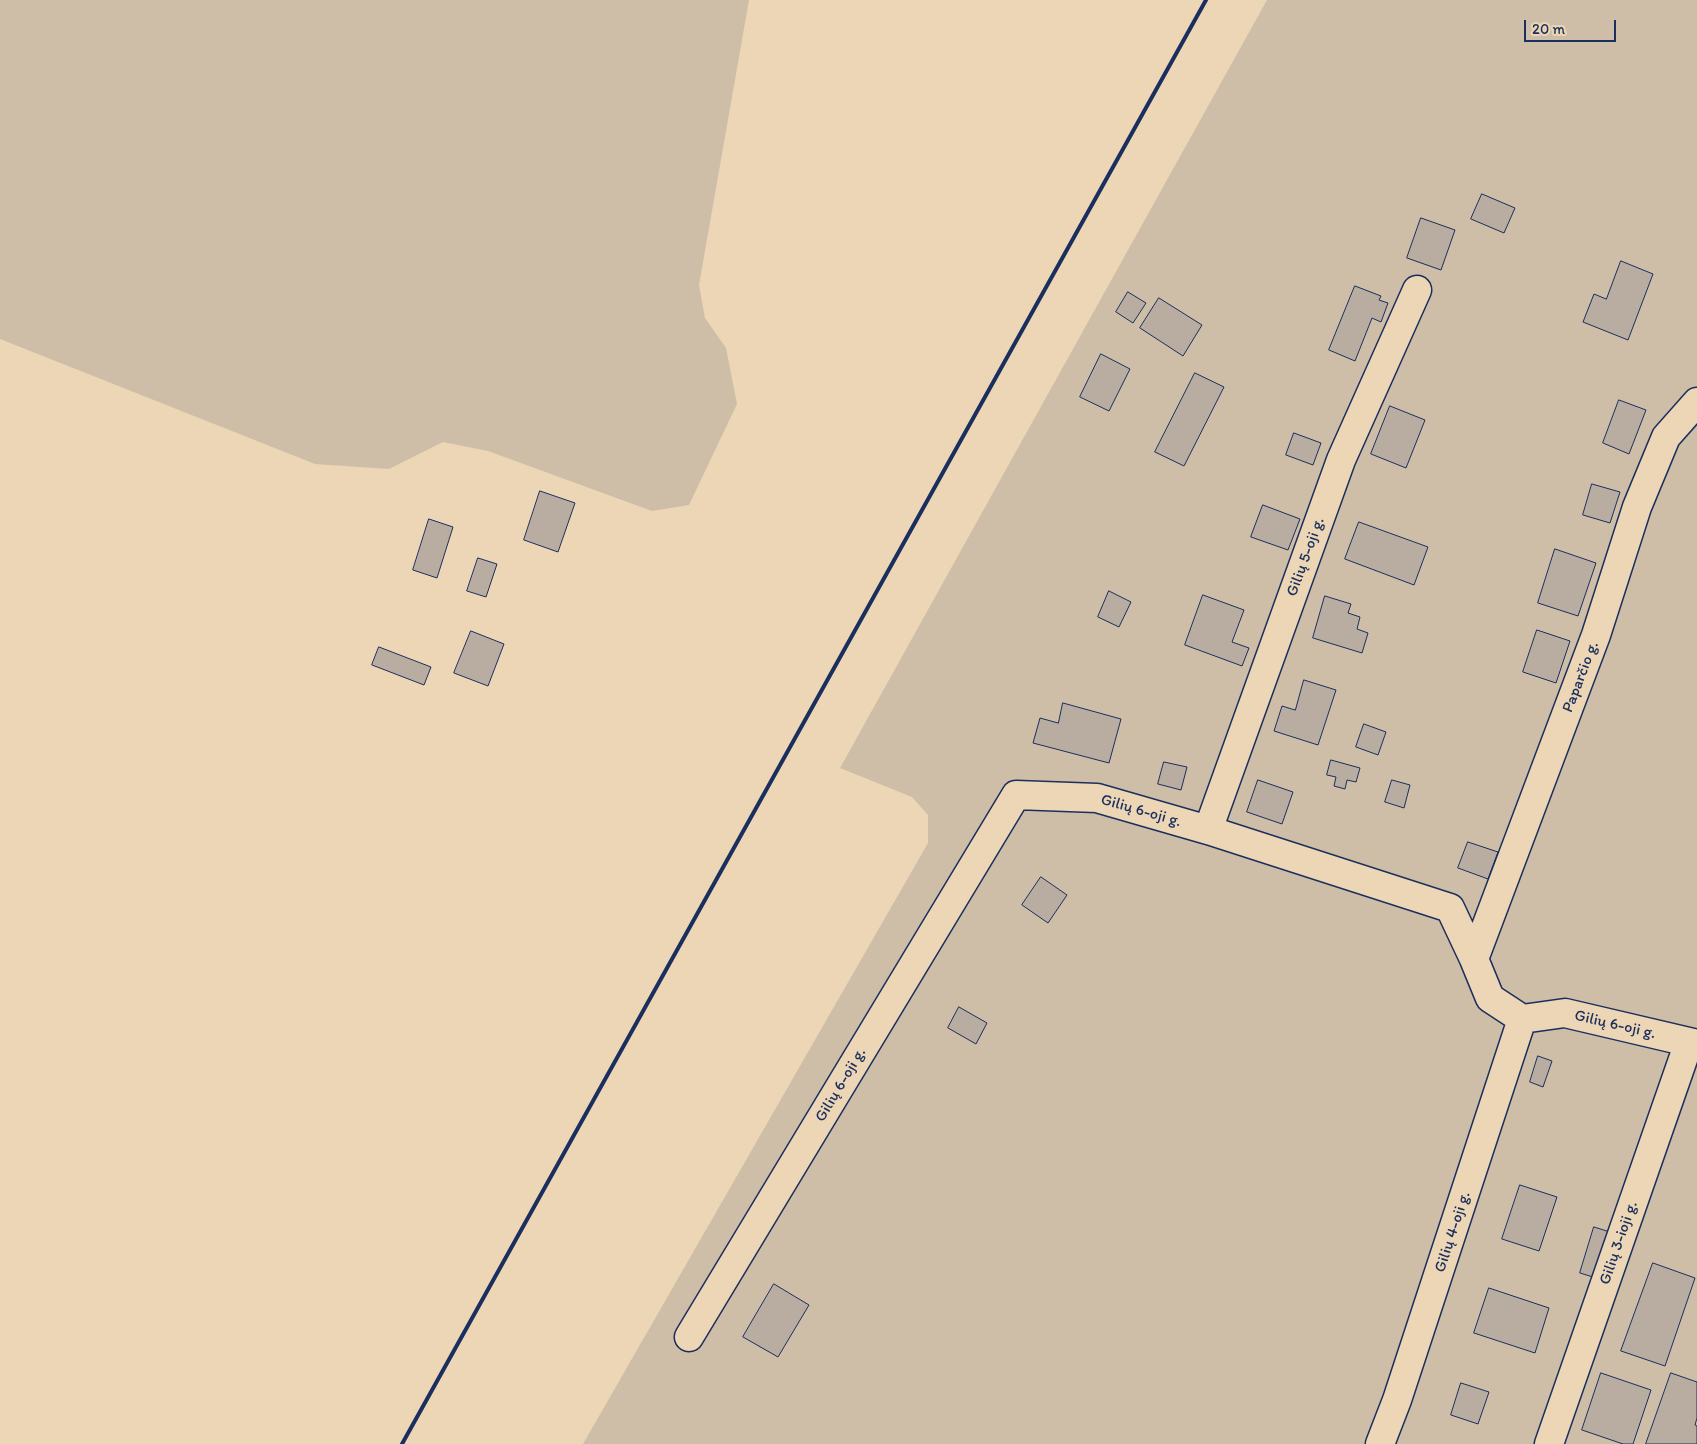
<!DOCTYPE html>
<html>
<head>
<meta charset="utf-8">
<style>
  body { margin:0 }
  #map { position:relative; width:1697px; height:1444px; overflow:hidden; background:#ecd6b5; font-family:Itim,sans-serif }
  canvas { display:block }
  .scale { position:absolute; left:1524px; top:20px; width:92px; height:22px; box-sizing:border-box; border:2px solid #1b2f5e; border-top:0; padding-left:6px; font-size:15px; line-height:18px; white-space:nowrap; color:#1b2f5e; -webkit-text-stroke:4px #ecd6b5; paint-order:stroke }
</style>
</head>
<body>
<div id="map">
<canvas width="1697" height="1444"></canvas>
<div class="scale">20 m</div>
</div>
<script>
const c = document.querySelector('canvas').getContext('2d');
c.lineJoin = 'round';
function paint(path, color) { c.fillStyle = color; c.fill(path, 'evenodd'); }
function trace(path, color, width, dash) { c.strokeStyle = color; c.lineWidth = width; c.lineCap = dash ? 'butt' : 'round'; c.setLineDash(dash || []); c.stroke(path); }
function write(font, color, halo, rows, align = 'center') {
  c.font = font + ' Itim,sans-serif'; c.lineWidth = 4; c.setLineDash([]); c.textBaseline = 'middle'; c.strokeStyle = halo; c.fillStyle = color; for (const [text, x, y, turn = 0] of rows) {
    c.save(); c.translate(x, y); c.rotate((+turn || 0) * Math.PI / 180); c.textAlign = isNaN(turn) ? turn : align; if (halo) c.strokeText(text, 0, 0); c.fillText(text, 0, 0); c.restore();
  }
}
paint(new Path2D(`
  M0,0h749l-50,285 6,33 21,30 11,56 -48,101 -37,6 -164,-60 -45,-9 -54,27 -74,-5 -315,-125z
  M1267,0h430v1444h-1114l345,-601v-28l-16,-18 -72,-29z`), '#cebea8');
const building = new Path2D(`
  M1482,194l33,14 -11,25 -33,-14z
  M1421,218l34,12 -14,40 -34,-12z
  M1621,261l32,13 -25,66 -45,-18 11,-28 12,5z
  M1355,286l26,10 -2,4 9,3 -7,19 -9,-4 -17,43 -26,-11z
  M1128,292l18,11 -13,20 -17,-11z
  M1159,298l43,27 -19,31 -43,-28z
  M1101,354l29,15 -21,42 -29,-14z
  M1195,373l29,14 -40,79 -29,-14z
  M1619,400l27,10 -17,44 -26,-11z
  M1390,406l35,14 -19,48 -35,-14z
  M1294,433l27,10 -8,22 -27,-10z
  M1592,484l28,8 -10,31 -27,-8z
  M540,491l35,12 -17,49 -34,-12z
  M1263,505l37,14 -12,31 -37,-13z
  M429,519l24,8 -16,51 -24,-8z
  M1359,522l69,25 -14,38 -69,-26z
  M1555,549l41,14 -18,53 -40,-13z
  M478,558l19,6 -11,33 -19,-6z
  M1109,591l22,11 -12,25 -21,-10z
  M1203,595l41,15 -12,32 17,6 -7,18 -57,-21z
  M1325,596l26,8 -3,9 12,4 -3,12 11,4 -6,20 -49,-15z
  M1537,630l33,11 -14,42 -33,-11z
  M471,631l33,13 -16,42 -34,-13z
  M379,647l52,20 -7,18 -52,-20z
  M1304,680l32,10 -18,55 -44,-14 8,-25 13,4z
  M1063,703l58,16 -12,44 -76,-20 7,-25 18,5z
  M1364,724l22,8 -8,23 -22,-8z
  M1331,760l29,8 -4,14 -9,-2 -2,9 -11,-3 2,-9 -9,-2z
  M1164,762l23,5 -6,23 -23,-6z
  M1258,780l35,12 -11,32 -35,-12z
  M1392,780l18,5 -6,23 -19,-6z
  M1468,842l30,10 -10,27 -30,-11z
  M1041,877l26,18 -19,28 -26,-18z
  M959,1007l28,16 -11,21 -28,-16z
  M1538,1056l14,5 -9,26 -13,-5z
  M1520,1185l37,12 -18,54 -37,-12z
  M1594,1227l16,5 -14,46 -16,-5z
  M1653,1263l42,15 -30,88 -44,-15z
  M774,1284l35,21 -31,52 -35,-20z
  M1489,1288l60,20 -14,45 -61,-20z
  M1601,1373l50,17 -18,54h-10l-41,-14z
  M1671,1373l26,9v36l-2,7 2,1v18h-51z
  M1461,1383l28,9 -11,32 -27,-9z`);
paint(building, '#b8ada0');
trace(building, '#1b2f5e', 1);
const street = new Path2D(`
  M1208,830l133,-370 76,-170
  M1474,959l122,-324 41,-128 29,-70 31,-35
  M689,1337l327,-542 81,3 111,32 242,78 24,51 16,39 32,21 43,-6 132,31
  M1380,1444l17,-44 125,-381
  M1549,1444l140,-402`);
trace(street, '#1b2f5e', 31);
trace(street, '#ecd6b5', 28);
trace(new Path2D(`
  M402,1444l804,-1444`), '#1b2f5e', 4);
write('16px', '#1b2f5e', '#ecd6b5', [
  ["Gilių 5-oji g.",1306,557,-70],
  ["Paparčio g.",1581,677,-69],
  ["Gilių 6-oji g.",1141,811,16],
  ["Gilių 6-oji g.",1615,1025,13],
  ["Gilių 6-oji g.",841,1085,-59],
  ["Gilių 4-oji g.",1453,1232,-72],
  ["Gilių 3-ioji g.",1619,1243,-71]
]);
</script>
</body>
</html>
